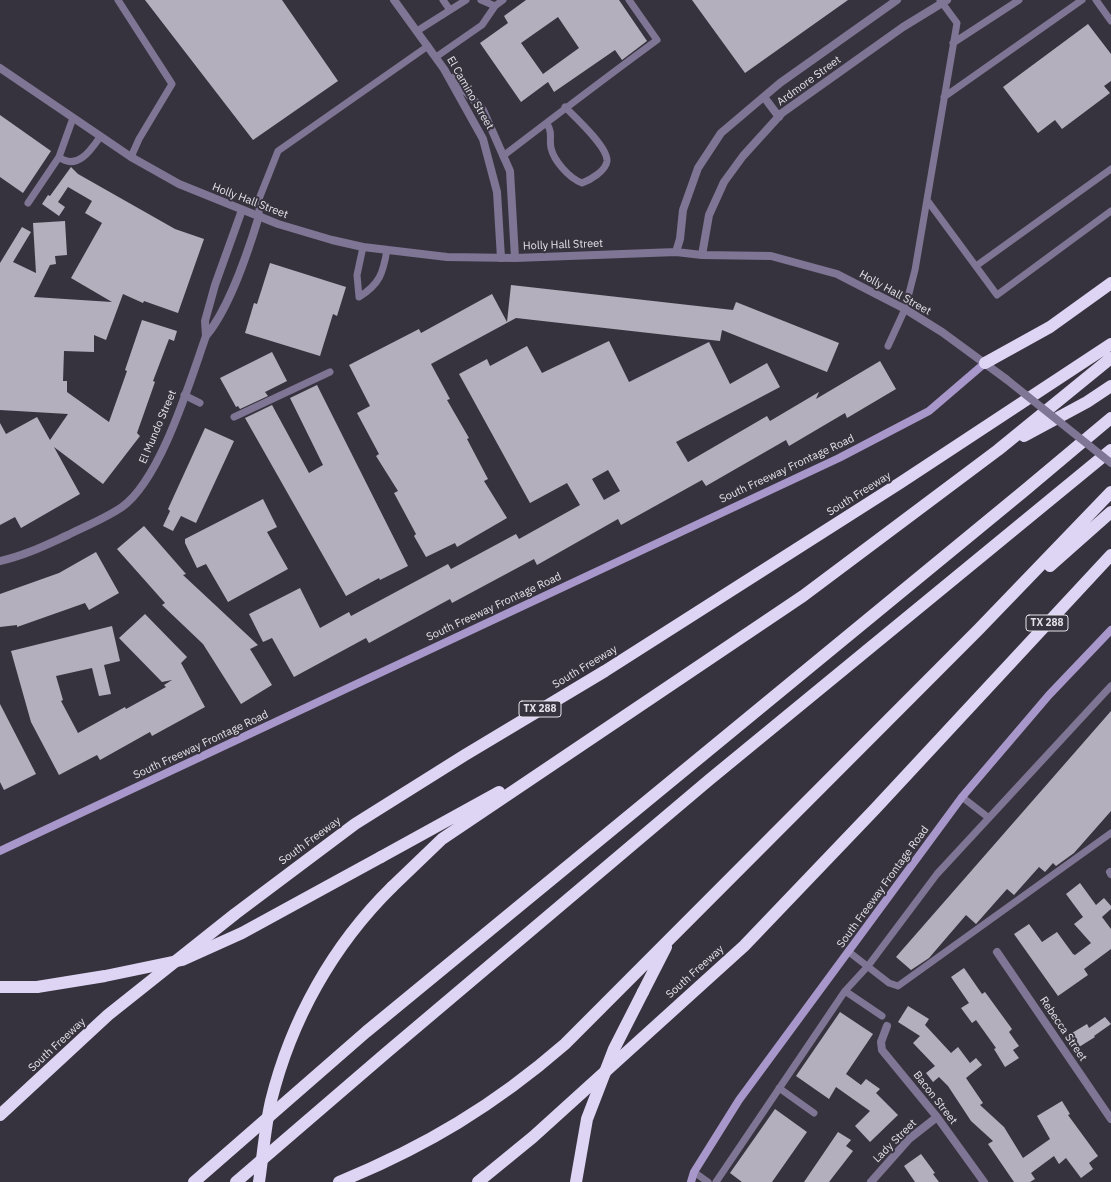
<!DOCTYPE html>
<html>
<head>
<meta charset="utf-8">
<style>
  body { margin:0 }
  canvas { display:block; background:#37333e }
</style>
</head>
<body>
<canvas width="1111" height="1182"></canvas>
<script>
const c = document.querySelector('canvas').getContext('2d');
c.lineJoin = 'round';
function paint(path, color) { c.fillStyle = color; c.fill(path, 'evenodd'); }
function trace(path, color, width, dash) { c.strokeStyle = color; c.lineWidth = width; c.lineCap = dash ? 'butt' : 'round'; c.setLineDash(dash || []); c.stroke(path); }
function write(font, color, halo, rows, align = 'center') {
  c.font = font + ' "IBM Plex Sans",sans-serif'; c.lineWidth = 4; c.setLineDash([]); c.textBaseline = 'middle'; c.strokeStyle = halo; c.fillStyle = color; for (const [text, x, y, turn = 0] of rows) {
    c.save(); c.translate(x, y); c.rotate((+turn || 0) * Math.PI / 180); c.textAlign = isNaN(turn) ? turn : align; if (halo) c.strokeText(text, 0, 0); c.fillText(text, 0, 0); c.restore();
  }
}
paint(new Path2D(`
  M145,0h137l56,81 -85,59z
  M526,0h93l28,41 -25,19 -7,-10 -61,42 -6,-10 -27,20 -41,-59 28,-20 -4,-7zM558,17l21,31 -36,26 -22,-31z
  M692,0h156l-103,73z
  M1088,24l23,30v27l-7,5 6,7 -48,36 -7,-9 -17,13 -35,-46z
  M0,115l51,36 -28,42 -23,-16z
  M71,167l7,7 97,55 29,10 -26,74 -34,-12 -1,2 -20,-9 -17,46 -12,-5v17l-30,-1 -1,30h4v11l42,30 18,-51 -2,-1 17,-50 35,11 -3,10 -5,-2 -16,42 2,1 -18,51 3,3 -37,48 -49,-37 26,47 -59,34 -6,-11 -15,8v-102l6,11 31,-17 13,23 18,-26 -68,-4v-147l22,-36 9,5 -18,30 23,11 -3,-50 32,-2 2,34 -12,1 1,8 -6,1 -16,32 78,5 -41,-24 31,-55 -17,-10 7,-12 -24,-14 -10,15 7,5 -6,9 -17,-12 6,-9 2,1z
  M270,263l76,24 -9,29 -4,-2 -13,42 -75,-23 9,-30 3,1z
  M511,285l222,25 3,-8 103,41 -12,29 -105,-42 -2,11 -204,-23 -85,46 19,35 -3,1 22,38 -2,1 21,40 -4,2 23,37 -50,29 -2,-4 -29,14 -12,-21 2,-2 -22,-41 4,-2 -22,-35 3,-2 -22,-41 13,-7 -21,-41 70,-36 2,4 71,-39 15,28z
  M609,341l20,41 80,-40 21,42 37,-21 13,24 -104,55 12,20 79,-46 3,5 49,-29 -3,7 64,-38 16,28 -49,29 -2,-5 -56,33 -3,-6 -80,46 -4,-6 -81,45 -3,-6 -81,46 -3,-6 -82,44 -2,-4 -81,44 -3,-5 -72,39 -22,-39 -9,4 -14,-28 51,-26 20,40 29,-16 2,4 97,-52 3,5 65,-35 3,5 61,-34 -13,-22 -37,20 -71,-129 28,-15 3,7 37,-20 15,27zM608,470l12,21 -16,9 -12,-21z
  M272,352l15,29 -22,11 3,4 -28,13 -2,-3 -2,1 -16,-29z
  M317,385l91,181 -28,14 -1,-2 -33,18 -101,-178 27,-13 37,68 14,-8 -33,-67z
  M205,428l29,13 -38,82 -15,-7 -8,15 -10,-5 7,-15 -2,-2z
  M263,499l14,28 -10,5 21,37 -60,33 -22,-38 -9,4 -12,-25v-4z
  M144,526l42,48 -3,1 75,70 -8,4 22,36 -31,19 -38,-60 -41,-39 3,-2 -48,-54z
  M96,552l23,41 -30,17 -4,-7 -68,24v-2l-17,2v-33l59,-21z
  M145,614l42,43 -6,6 24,44 -53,29 -2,-4 -50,28 -3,-5 -38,20 -28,-53 -20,-71 101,-25 8,35 -16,4 7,29 -12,2 -7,-28 -36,8 7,24 -2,1 17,32 47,-26 1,2 40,-22 -2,-2 8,-5 -10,2 -43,-44z
  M0,704l36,70 -32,16 -4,-8z
  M1111,711v100l-37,42 -18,13 -3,-3 -8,9 -6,-5 -25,28 -7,-6 -31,35 -10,-9 -37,43 -18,12 -15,-13z
  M1080,883l16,22 8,-7 7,8v3l-9,8 9,12v20l-27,20 4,6 -30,21 -44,-62 15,-10 13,18 15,-10 16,22 2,1 16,-12 -17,-19 9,-7 -17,-23z
  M964,968l18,26 3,-2 27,37 -3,3 10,14 -6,4 6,8 -14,9 -11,-18 2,-1 -20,-28 -4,3 -11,-15 8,-5 -18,-26z
  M908,1006l21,13 -4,6 26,28 7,-6 12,16 6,-5 6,7 -16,13 17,25 -3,2 24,22 19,31 27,-19 -13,-23 25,-15 8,13 -2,1 30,41 -9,7 4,6 -12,9 -15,-20 -7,6 -5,-8 -23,17 4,6 -5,3h-16l-26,-38 5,-3 -22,-20 -23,-35 -9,-9 -6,5 -7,-9 9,-7 -22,-23 7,-7 -22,-14z
  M840,1012l33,22 -27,40 15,11 5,-6 14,10 -4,4 22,22 -28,27 -15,-16 15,-15 -34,-24 -7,12 -33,-23z
  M1105,1017l6,7 -17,12 1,1 -16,10 -7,-14 15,-9 2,4z
  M775,1109l32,23 -35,50h-30l-12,-9z
  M838,1132l13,8 -5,6 7,5 -24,31h-25z
  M921,1154l14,19 -2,1 6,8h-24l-11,-16z`), '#b3afbc');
trace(new Path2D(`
  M118,0l54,84 -33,55 -8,18
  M443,0l7,10
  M481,0l14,6 8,-6
  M1096,0l15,21
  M417,31l49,-31
  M953,43l66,-43
  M436,57l46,-32 13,-19
  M944,97l138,-97
  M73,118l-14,39c18,14 32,-7 41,-20
  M547,124c6,8 2,15 4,24 3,13 18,30 31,35 8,-3 24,-12 25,-22 1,-14 -32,-44 -42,-54
  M503,156c51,-39 102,-78 154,-116l-28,-40
  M927,200l70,95 114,-84
  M28,203l31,-46
  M259,216v-17l19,-48 150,-105
  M363,247l-6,28 2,22c21,-13 24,-24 28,-47
  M976,266l135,-97
  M888,346l17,-37 10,-39 42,-247 -17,-23
  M184,395l16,8
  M234,417l96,-45
  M962,797l27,21
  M849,952l40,31 9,3 213,-153
  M845,991l37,25
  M779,1088l35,25
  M694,1172l14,10
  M716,1182l129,-191 23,-25 69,-92 174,-188`), '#7f7594', 7);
trace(new Path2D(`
  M394,0l50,69 39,70 14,53 4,66
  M453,78l30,32 27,61 5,87
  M206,336l-1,-15 10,-36 27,-75
  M0,561c24,-5 46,-16 68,-26 18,-9 38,-17 54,-28 39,-28 68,-126 84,-171 24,-29 42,-84 53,-120
  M1110,872l1,2
  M997,952l114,167
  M887,1026l-6,16 1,8 55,67 47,65
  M871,1182l38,-43 28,-22`), '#7f7594', 8);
trace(new Path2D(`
  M0,68l131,89 48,27 99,40 54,16 31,7 84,10 68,1 161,-6 26,3 69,1 66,18 68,35 37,23 64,47
  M764,97l15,20
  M676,252l4,-13 3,-29 15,-42 23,-35 59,-50 117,-83
  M702,255l7,-40 15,-33 19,-26 39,-43 121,-86 44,-27`), '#7f7594', 8);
trace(new Path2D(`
  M0,851l839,-393 90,-47 56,-48
  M691,1182l3,-10 45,-72 223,-303 87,-102 62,-65`), '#a897ca', 8);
trace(new Path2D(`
  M985,363l65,-36 61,-44
  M1024,436l63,-34 24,-16
  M1050,566l61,-54
  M381,857l118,-65
  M392,887l50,-48 361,-243 195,-146 113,-92
  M0,987h37
  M643,992l23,-45
  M0,1115l108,-100 127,-101 120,-90 110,-69 140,-84 295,-188 211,-139
  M194,1182l172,-150 658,-541 87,-73
  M236,1182l150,-129 323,-273 402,-330
  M339,1182c86,-35 156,-77 226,-138l414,-415 132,-137
  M478,1182l55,-45 211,-191 131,-137 236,-254`), '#ded4f4', 12);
trace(new Path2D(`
  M1006,379l105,84`), '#7f7594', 8);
trace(new Path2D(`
  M37,987l68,-11 77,-16 60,-27 139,-76
  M259,1182c4,-27 6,-55 12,-81 20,-81 62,-156 121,-214
  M576,1182l11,-63 27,-70 29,-57`), '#ded4f4', 12);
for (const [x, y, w] of [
  [1047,623,42],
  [540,709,42]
]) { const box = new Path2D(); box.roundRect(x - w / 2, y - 8, w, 16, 3); c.fillStyle = '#37333e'; c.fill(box); trace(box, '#e4e2e9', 1); }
write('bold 10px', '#e4e2e9', null, [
  ["TX 288",1047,623],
  ["TX 288",540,709]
]);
write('11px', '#e4e2e9', '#37333e', [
  ["Ardmore Street",809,81,-36],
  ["El Camino Street",470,93,60],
  ["Holly Hall Street",250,201,21],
  ["Holly Hall Street",563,245,-2],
  ["Holly Hall Street",895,293,29],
  ["El Mundo Street",158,427,-67],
  ["South Freeway Frontage Road",787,469,-25],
  ["South Freeway",859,494,-32],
  ["South Freeway Frontage Road",494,607,-25],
  ["South Freeway",585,667,-31],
  ["South Freeway Frontage Road",201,745,-25],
  ["South Freeway",310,841,-36],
  ["South Freeway Frontage Road",883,887,-54],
  ["South Freeway",695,972,-42],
  ["Rebecca Street",1063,1029,56],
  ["South Freeway",57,1045,-43],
  ["Bacon Street",935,1098,52],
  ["Lady Street",895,1141,-45]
]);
</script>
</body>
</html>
